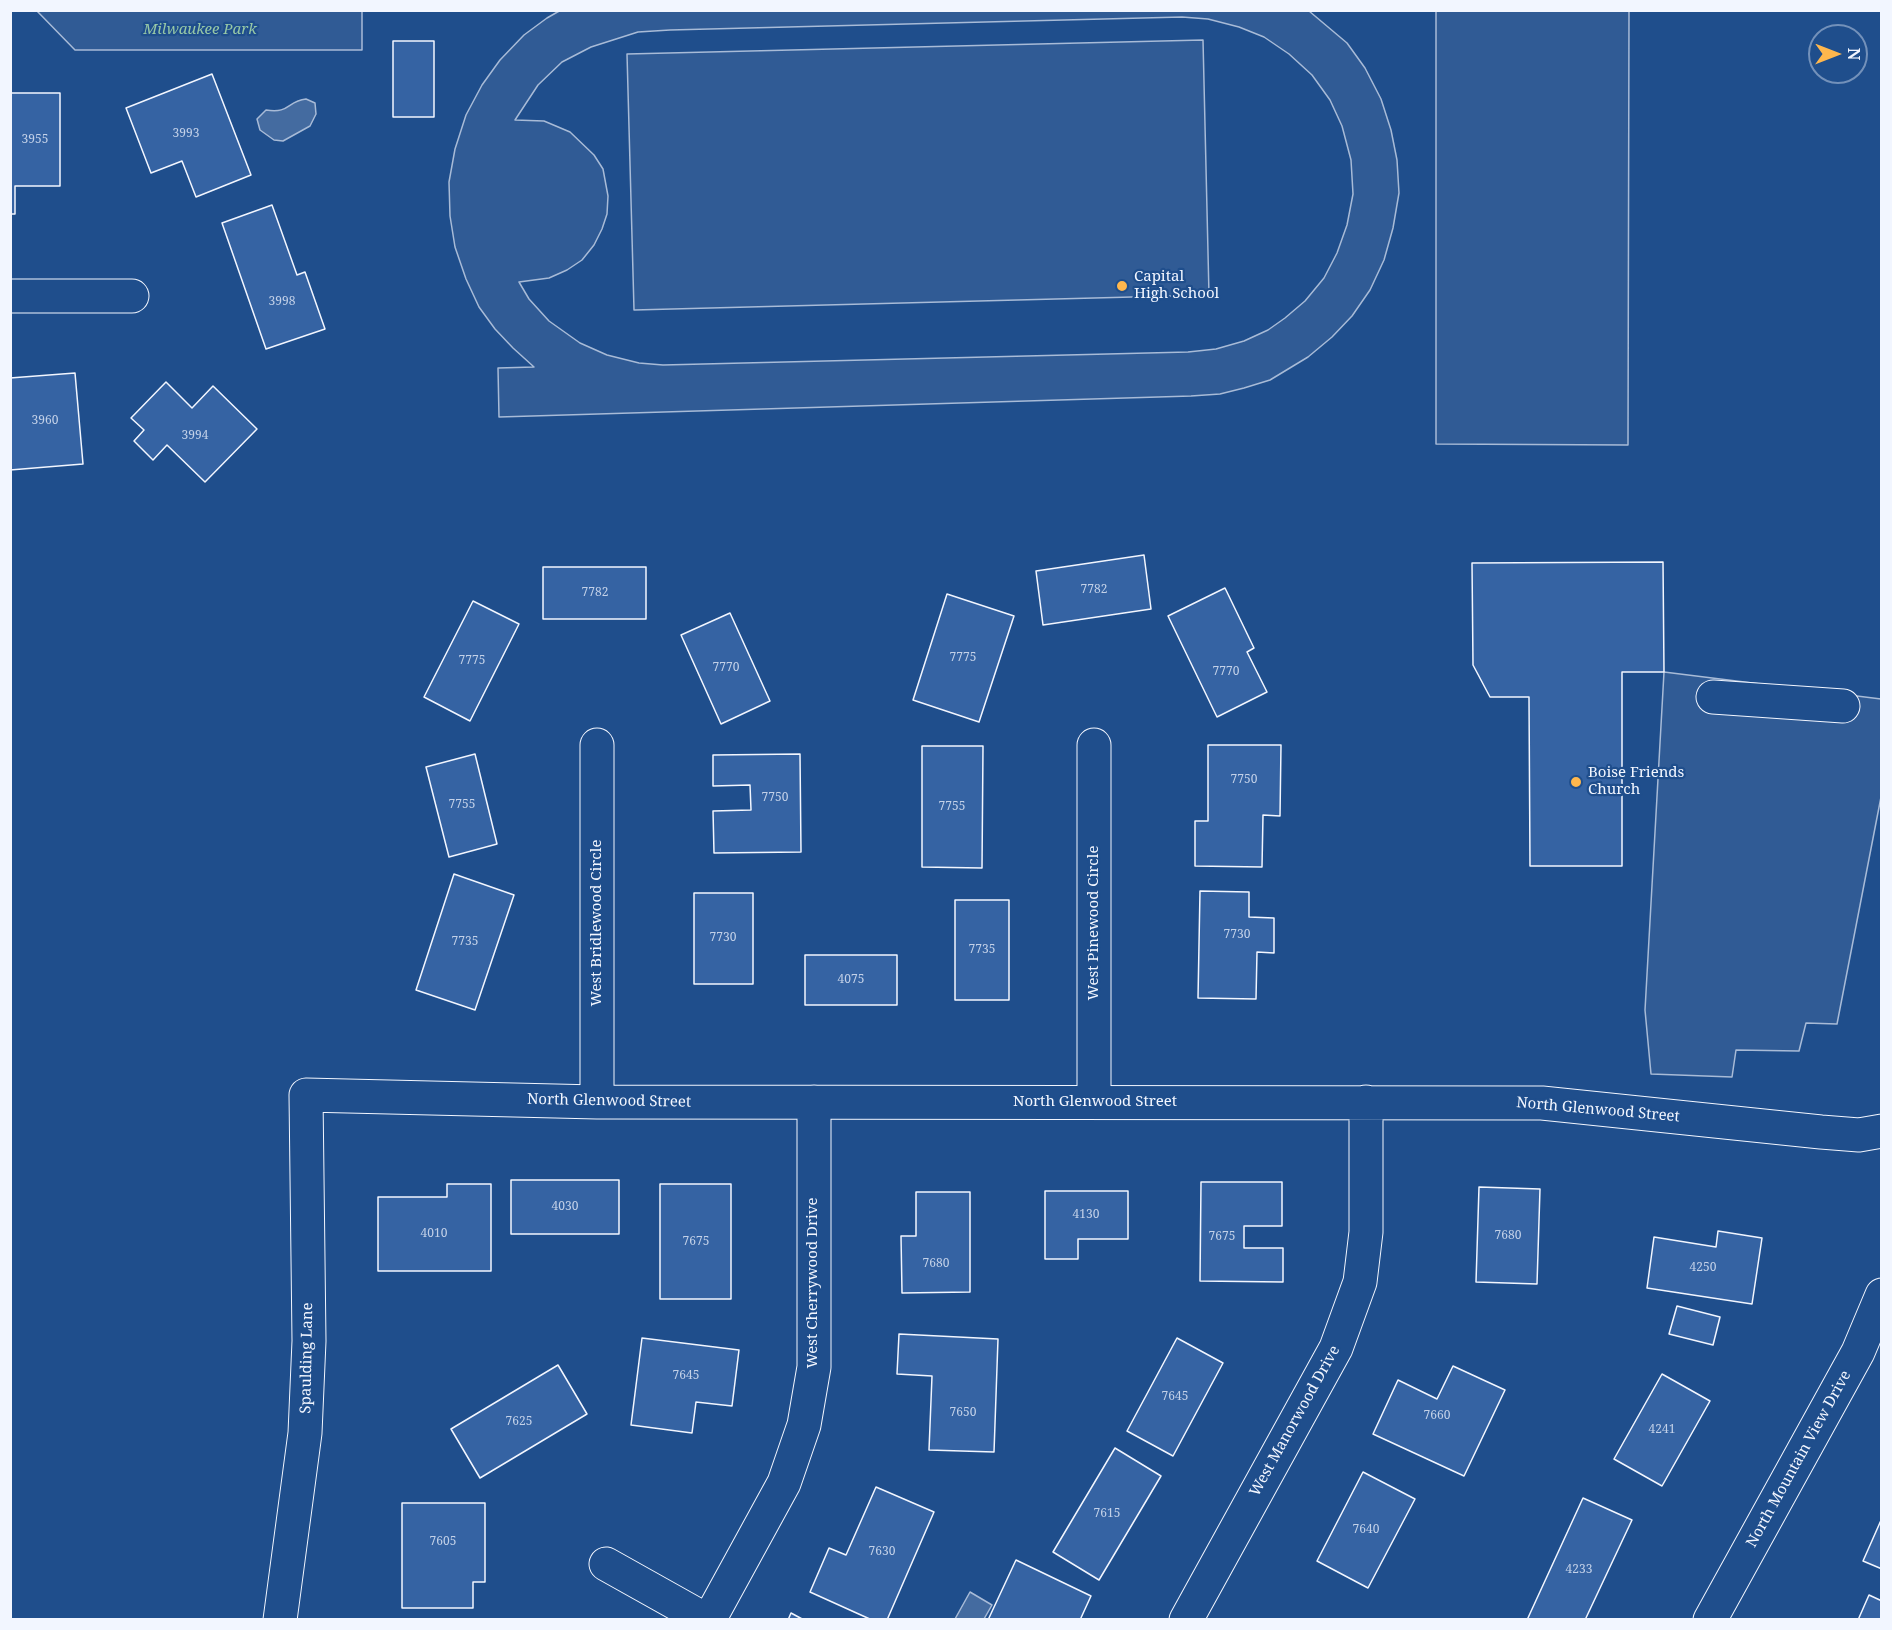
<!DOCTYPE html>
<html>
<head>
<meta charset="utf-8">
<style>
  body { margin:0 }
  #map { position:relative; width:1892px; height:1630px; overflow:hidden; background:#1f4e8c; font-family:"Noto Serif",serif }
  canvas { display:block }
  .frame { position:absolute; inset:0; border:12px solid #f2f6ff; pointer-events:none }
  .north { position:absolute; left:1808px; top:24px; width:60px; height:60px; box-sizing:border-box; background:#1f4e8c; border:2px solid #7391ba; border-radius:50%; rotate:90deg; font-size:16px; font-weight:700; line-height:24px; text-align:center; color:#f2f6ff }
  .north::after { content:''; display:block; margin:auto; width:21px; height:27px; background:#ffb74d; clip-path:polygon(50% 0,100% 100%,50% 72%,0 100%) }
</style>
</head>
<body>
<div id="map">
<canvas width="1892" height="1630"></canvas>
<div class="frame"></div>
<div class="north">N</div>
</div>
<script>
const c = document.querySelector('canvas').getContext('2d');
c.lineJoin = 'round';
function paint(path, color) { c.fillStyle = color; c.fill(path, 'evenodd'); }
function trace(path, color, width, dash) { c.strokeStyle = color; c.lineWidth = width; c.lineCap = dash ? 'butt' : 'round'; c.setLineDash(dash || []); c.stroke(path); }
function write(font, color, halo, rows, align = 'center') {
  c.font = font + ' "Noto Serif",serif'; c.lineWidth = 4.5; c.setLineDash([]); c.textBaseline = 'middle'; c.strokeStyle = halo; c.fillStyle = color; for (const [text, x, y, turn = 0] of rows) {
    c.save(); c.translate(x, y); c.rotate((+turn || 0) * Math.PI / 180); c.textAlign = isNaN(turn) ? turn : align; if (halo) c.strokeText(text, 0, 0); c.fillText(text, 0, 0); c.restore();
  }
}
const built = new Path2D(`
  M561,10l748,1 38,32 18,25 16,31 10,31 6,30 2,33 -6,35 -9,32 -14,30 -18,26 -20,21 -24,20 -38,23 -26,8 -24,6 -29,2 -692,21 -1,-49 36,-1 -21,-19 -18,-19 -16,-22 -13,-28 -11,-32 -5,-31 -1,-34 6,-33 11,-34 16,-30 18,-25 24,-25 23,-17zM1182,17l26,2 31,8 25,10 25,17 23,21 18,25 12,26 9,34 2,34 -6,31 -10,28 -13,25 -19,23 -20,17 -17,12 -24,11 -28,8 -28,3 -525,13 -24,-2 -32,-8 -27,-12 -31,-22 -20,-22 -10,-17 30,-4 18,-8 15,-10 12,-15 8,-16 5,-15 1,-18 -5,-27 -9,-14 -24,-23 -26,-11 -29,-1 23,-35 24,-23 29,-15 47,-15 32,-2z
  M37,11h325v39h-287z
  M1436,11h193l-1,434 -192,-1z
  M1203,40l6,255 -575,15 -7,-256z
  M1664,672l217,27v98l-44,227 -31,-1 -7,28 -63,-1 -4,27 -81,-3 -6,-64z`);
paint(built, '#305b95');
trace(built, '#a8bbd7', 1.5);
const water = new Path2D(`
  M306,99l9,4 1,11 -6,12 -27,15 -9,-1 -14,-10 -3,-11 9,-9c24,4 21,-9 40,-11z
  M970,1592l22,13 -8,14h-29z`);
paint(water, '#446ba0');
trace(water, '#a8bbd7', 1.5);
const building = new Path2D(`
  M393,41h41v76h-41z
  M212,74l39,101 -55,22 -14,-36 -31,12 -25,-65z
  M10,93h50v93h-45v28h-5z
  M272,205l25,70 8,-3 20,57 -59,20 -44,-126z
  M75,373l8,91 -73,6v-92z
  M166,382l26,26 21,-22 44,43 -52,53 -38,-37 -14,15 -19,-19 10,-11 -13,-12z
  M1144,555l7,54 -108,16 -7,-54z
  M1663,562l1,110h-42v194h-92l-1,-169h-39l-17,-32 -1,-102z
  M543,567h103v52h-103z
  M1225,588l29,60 -7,4 20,40 -50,25 -49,-101z
  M947,594l67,22 -35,106 -66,-22z
  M473,601l46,23 -49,97 -46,-24z
  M730,613l40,88 -49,23 -40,-89z
  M1208,745h73l-1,71 -17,-1 -1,52 -67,-1v-45h13z
  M922,746h61l-1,122 -60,-1z
  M475,754l22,90 -48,13 -23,-90z
  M800,754l1,98 -87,1 -1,-42 38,-1 -1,-25 -37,1v-31z
  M454,874l60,21 -39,115 -59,-20z
  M1200,891l49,1v25l25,1v35l-17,-1 -1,47 -58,-1z
  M694,893h59v91h-59z
  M955,900h54v100h-54z
  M805,955h92v50h-92z
  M511,1180h108v54h-108z
  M1201,1182h81v44h-38v22h39v34l-83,-1z
  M447,1184h44v87h-113v-74h69z
  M660,1184h71v115h-71z
  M1479,1187l61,2 -3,95 -61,-2z
  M1045,1191h83v48h-50v20h-33z
  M916,1192h54v100l-68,1 -1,-57h15z
  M1718,1231l44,7 -10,66 -105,-16 7,-51 62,10z
  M1677,1306l43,11 -7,28 -44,-11z
  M899,1334l99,5 -4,113 -65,-2 3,-74 -35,-2z
  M642,1338l97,12 -7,56 -36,-4 -4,31 -61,-8z
  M1177,1338l46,25 -50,93 -46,-25z
  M558,1365l29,49 -107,64 -29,-49z
  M1453,1366l52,24 -41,86 -91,-42 25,-54 39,19z
  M1662,1374l48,27 -48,85 -48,-27z
  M1115,1448l46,28 -62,104 -46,-28z
  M1363,1472l52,27 -47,89 -51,-27z
  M876,1487l58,25 -47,108h-15l-62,-28 19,-44 17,7z
  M1583,1498l49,22 -47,100h-58z
  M402,1503h83v79h-12v26h-71z
  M1882,1518v51l-19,-8z
  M1016,1560l75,36 -11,24h-92z
  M1869,1595l13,6v19h-24z
  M791,1613l13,7h-16z`);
paint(building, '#3563a3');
trace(building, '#f2f6ff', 1.5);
const minor = new Path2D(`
  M10,296h122
  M1713,697l130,9
  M597,745v357
  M1094,745v357
  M606,1564l100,56
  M280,1620l25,-187 4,-92 -3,-246 291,7 945,1 279,29 38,3 23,-4
  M709,1620l75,-137 20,-58 10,-58v-265
  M1186,1620l150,-272 24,-66 6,-50v-130`);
const major = new Path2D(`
  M1710,1620l148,-268 24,-57`);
trace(minor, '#f2f6ff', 35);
trace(major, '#f2f6ff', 35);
trace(minor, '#1f4e8c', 33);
trace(major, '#1f4e8c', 33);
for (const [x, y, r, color] of [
  [1122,286,6,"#ffb74d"],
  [1576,782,6,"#ffb74d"]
]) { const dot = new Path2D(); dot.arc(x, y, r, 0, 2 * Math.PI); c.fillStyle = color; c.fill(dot); trace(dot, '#1f4e8c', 2); }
write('12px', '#c3d1e8', null, [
  ["3993",186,134],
  ["3955",35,140],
  ["3998",282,302],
  ["3960",45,421],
  ["3994",195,436],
  ["7782",1094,590],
  ["7782",595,593],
  ["7775",963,658],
  ["7775",472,661],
  ["7770",726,668],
  ["7770",1226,672],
  ["7750",1244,780],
  ["7750",775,798],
  ["7755",462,805],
  ["7755",952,807],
  ["7730",1237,935],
  ["7730",723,938],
  ["7735",465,942],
  ["7735",982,950],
  ["4075",851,980],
  ["4030",565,1207],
  ["4130",1086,1215],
  ["4010",434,1234],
  ["7680",1508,1236],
  ["7675",1222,1237],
  ["7675",696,1242],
  ["7680",936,1264],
  ["4250",1703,1268],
  ["7645",686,1376],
  ["7645",1175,1397],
  ["7650",963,1413],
  ["7660",1437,1416],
  ["7625",519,1422],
  ["4241",1662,1430],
  ["7615",1107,1514],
  ["7640",1366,1530],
  ["7605",443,1542],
  ["7630",882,1552],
  ["4233",1579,1570]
]);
write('italic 15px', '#97c8a6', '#1f4e8c', [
  ["Milwaukee Park",200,30]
]);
write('15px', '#f2f6ff', '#1f4e8c', [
  ["Capital",1134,277],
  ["High School",1134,294],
  ["Boise Friends",1588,773],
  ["Church",1588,790]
], 'left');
write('15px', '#f2f6ff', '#1f4e8c', [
  ["West Bridlewood Circle",597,923,-90],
  ["West Pinewood Circle",1094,923,-90],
  ["North Glenwood Street",609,1101,1],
  ["North Glenwood Street",1095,1102],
  ["North Glenwood Street",1598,1110,5],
  ["West Cherrywood Drive",813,1283,-90],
  ["Spaulding Lane",307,1358,-89],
  ["West Manorwood Drive",1295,1421,-61],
  ["North Mountain View Drive",1799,1459,-61]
]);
</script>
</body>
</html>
